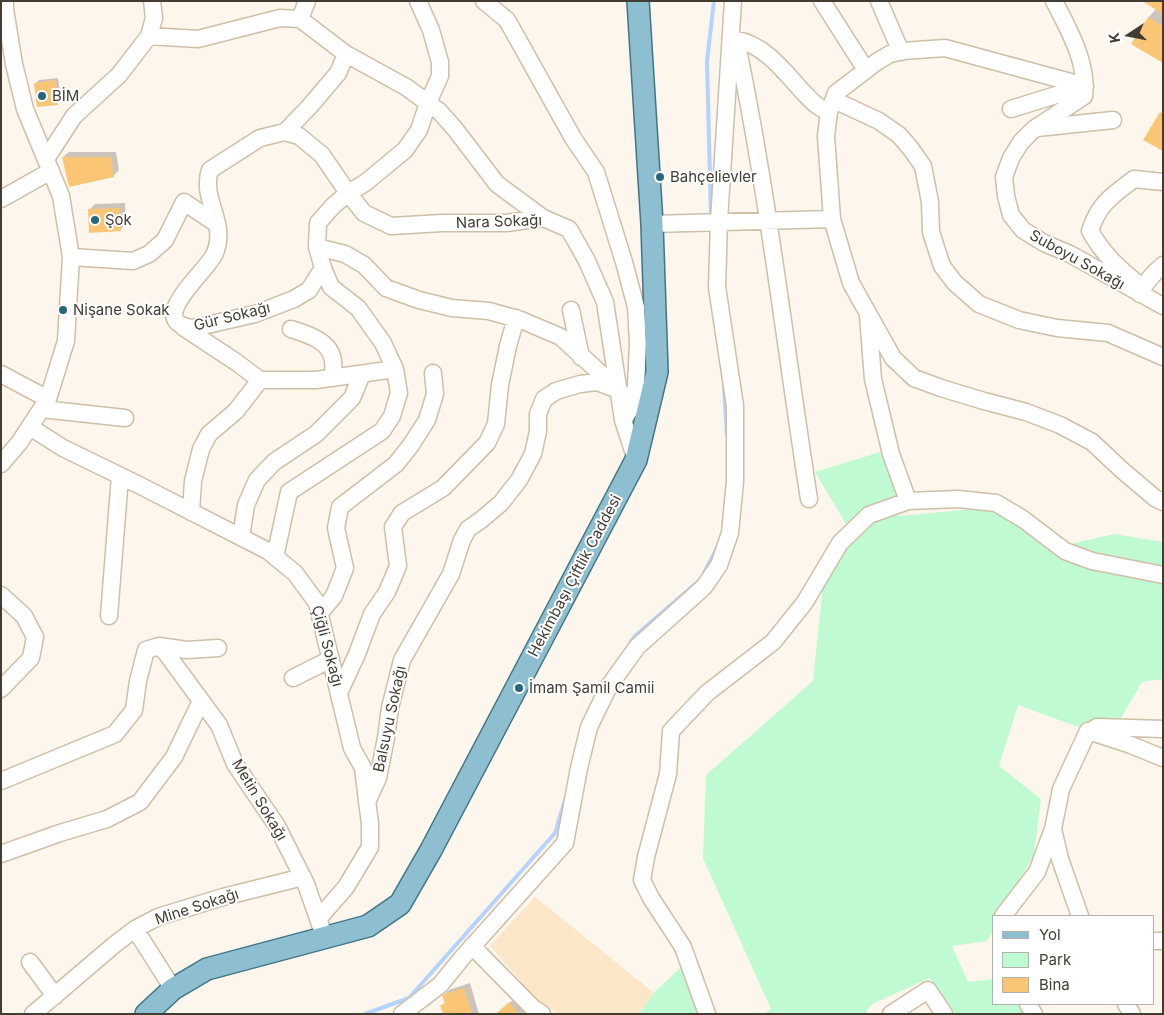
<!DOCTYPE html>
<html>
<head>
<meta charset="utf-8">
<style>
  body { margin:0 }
  #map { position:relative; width:1164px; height:1015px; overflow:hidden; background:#fdf6ec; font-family:Inter,sans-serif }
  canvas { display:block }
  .frame { position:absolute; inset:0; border:2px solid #423c32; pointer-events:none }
  .legend { position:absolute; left:992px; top:915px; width:162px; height:90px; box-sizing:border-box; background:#fff; border:1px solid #b3b1ad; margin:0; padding:6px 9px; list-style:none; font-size:15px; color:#423c32 }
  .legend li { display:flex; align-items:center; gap:10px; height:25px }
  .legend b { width:25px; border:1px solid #b3b1ad }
  .north { position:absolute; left:1104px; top:10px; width:50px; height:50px; -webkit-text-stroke:4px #fff; paint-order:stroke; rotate:259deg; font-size:14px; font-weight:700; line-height:20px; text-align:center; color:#423c32 }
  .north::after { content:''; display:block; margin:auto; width:18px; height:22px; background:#423c32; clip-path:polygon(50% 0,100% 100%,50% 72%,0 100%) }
</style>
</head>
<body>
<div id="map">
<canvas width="1164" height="1015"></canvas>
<div class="frame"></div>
<ul class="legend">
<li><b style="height:6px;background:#8dbfd1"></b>Yol</li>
<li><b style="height:14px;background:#c0fad2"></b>Park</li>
<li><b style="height:14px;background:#fac675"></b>Bina</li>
</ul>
<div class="north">K</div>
</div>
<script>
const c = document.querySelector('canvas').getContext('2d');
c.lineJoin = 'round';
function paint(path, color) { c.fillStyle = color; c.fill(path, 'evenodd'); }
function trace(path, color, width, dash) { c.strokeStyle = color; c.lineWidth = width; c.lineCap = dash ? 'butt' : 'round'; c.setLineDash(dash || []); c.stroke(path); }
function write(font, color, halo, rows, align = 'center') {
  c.font = font + ' Inter,sans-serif'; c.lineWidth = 4; c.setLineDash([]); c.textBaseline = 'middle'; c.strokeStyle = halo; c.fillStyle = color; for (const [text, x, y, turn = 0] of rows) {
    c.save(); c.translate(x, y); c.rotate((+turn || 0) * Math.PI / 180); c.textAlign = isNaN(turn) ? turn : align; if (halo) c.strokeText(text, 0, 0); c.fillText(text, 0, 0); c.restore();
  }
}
paint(new Path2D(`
  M535,897l119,96 -15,21h-80l-22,-14 -47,-54z`), '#fbe7c7');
paint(new Path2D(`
  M887,450l12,66 95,-9 54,42 66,-15 49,8v137l-21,3 -21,36 -43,9 -60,-22 -19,61 42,33 -7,55 -33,62h-8v15l-6,10 -35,5 16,36 25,-3v25h25l9,10h-72l-25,-36 -58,26 -7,10h-101l7,-5 -68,-151 3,-83 107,-94 11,-104 22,-53 -31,-52z
  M683,965l21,49h-65l15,-21z`), '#c0fad2');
paint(new Path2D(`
  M1163,1v60l-30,-18 16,-26z
  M58,78l3,22 -4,4 -22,-20 4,-4z
  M69,152h47l3,18 -6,6 -50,-19z
  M125,203l1,21 -6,6 -31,-20 6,-6z
  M470,983l9,31h-35l-3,-8 5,-4 -2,-7 5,-5z
  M515,998l15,16h-33z`), '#0003');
trace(new Path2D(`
  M711,219l-4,-158 7,-60
  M724,387l3,48
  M704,573l13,-25
  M630,643l5,-7 66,-57
  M365,1014l44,-16 146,-165 10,-33`), '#b4d3fe', 4);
paint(new Path2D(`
  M1142,1h21v13z
  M1148,17l15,9v37l-32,-19z
  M55,80l3,25 -21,2 -3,-24z
  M1160,112l3,2v37l-20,-11z
  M62,157h49l3,20 -45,10z
  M120,208l1,23 -32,2 -1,-24z
  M464,988l8,26h-29l-3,-9 5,-1 -3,-9z
  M509,1002l10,12h-23z`), '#fac675');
const minor = new Path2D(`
  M484,1l23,19 66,118 23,34 28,90 12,45 2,35 -2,44 -6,24 -7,10
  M822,1l44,69
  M879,1l22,51
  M1054,1c15,29 34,62 30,95l-50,33 -13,13 -10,16 -7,19 2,19 5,19 12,15 21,13 26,11 93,52
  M300,19l7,-18
  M149,36l49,3 82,-21 20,1 46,35 60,33 33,24 16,18 42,55 46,34
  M736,40c32,152 49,306 73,459
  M736,40c28,4 48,31 66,51 8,8 15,17 27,21
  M346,54l-8,19 -28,33 -25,26 -25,6 -50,32c-10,30 19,53 4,85 -8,17 -71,68 -20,73l61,-14 39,-15 15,-9 14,-22 -6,-21 1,-24 15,-17 15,-13 17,-10 40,-33 14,-20 9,-27 12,-27v-14l-9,-32 -13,-29
  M834,100l45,21 20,14 12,14 12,17 7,36 1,30 11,34 13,17 24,21 40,16 38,8 51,5 55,24
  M1011,109l74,-23
  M1037,128l76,-8
  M285,132l14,4 23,19 26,38 16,20 27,13 51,-3h64l37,-5 26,11 18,32 18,41 18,118 13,40
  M46,159l28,-43 45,-41 30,-39 5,-18 -2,-17
  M1,199l50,-28
  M832,219l-6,-83 3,-24 7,-19 42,-32 12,-7 13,-3 42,-3 140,38
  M652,224l180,-5 19,64 42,75 21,20 27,10 43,13 42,11 34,13 32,17 31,29 32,27 8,4
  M317,247l28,7 19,11 22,23 33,12 33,8 37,3 32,9 40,17 51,47
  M71,257l62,4 16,-7 16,-14 19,-38 33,22
  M1141,286c-21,-16 -38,-32 -51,-55 9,-28 22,-35 44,-52l29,3
  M1140,294c5,-12 13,-20 23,-29
  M571,310l10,47
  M868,316l5,63 18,75 17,47
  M183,327l53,35 24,18 -24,31 -27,23 -8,15 -8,32 -2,31
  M291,329c16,5 40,12 42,32 1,6 0,12 0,17
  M1,374l47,25
  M260,380h56l79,-11
  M42,409l83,9
  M30,427l33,21 76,37 129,66 27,22 22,30 35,145 11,20 7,56v23l-24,40 -27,31
  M1,464l18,-21 29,-44 18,-58 5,-84 -10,-61 -36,-87 -11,-45 -9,-55v-8
  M241,537l5,-32 11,-25 17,-18 42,-28 36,-36 10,-24
  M275,557l14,-65 93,-61 10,-15 7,-23 -4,-24 -12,-26 -25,-35 -27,-21 -8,-19
  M1,595l23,21 11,21 -4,21 -30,31
  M320,613l14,-17 11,-28 -9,-40 4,-21 56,-43 15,-19 16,-25 8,-26 -2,-21
  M109,616l11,-140
  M159,646l28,4 31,-2
  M293,678l38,-19
  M339,693l18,-39 15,-40 15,-22 11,-26 -5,-39 9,-14 41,-25 44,-45 9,-19 4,-39 8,-39 8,-28
  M1092,730l5,-3 66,2
  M1088,731l43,14 32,13
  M1,781l114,-47 19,-24 4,-29 8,-31 13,-4 7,7 53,72 16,39 42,62 29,58 15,43
  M367,802l11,-24 8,-40 4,-30 12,-48 49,-86 11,-34 6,-11 13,-9 20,-17 18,-23 14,-26 5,-23v-17l6,-15 12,-8 24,-7 17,-2 22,8
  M1,854l59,-21 47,-14 33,-17 34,-45 27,-56
  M1003,916l34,-44 16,-43
  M1080,916l-20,-57 -7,-30 8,-40 27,-58
  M135,929l38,60
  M1153,941h10
  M472,946l61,62 9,6
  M30,962l25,34
  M1028,1004l6,10
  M1126,1004l6,10
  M33,1014l81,-69 21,-16 23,-12 65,-20 80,-20
  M402,1014l38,-29 22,-27 103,-115 14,-75 10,-41 20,-41 28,-39 67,-60 15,-22 11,-32 5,-52v-75l-18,-119 2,-66 14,-220
  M707,1014l-24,-67 -32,-49 -9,-18 4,-23 22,-83 3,-43 36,-38 66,-51 32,-40 35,-59 29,-28 39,-14 50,-2 38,4 27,16 42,32 27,10 71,14
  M891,1014l37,-24 16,24`);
const major = new Path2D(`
  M146,1014l27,-25 34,-20 161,-43 32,-22 31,-54 205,-390 21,-88 -5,-148 -14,-223`);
trace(minor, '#cebfa7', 19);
trace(major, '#417586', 24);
trace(minor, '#fff', 16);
trace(major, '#8dbfd1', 21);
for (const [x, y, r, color] of [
  [42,96,5,"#26677b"],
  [660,177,5,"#26677b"],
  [95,220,5,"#26677b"],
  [63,310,5,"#26677b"],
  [519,688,5,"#26677b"]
]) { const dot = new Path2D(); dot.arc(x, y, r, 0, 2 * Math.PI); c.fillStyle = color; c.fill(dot); trace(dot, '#fff', 2); }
write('15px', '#423c32', '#fff', [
  ["BİM",52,96],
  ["Bahçelievler",670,177],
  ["Şok",105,220],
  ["Nişane Sokak",73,310],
  ["İmam Şamil Camii",529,688]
], 'left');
write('15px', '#423c32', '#fff', [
  ["Nara Sokağı",499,222,-2],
  ["Suboyu Sokağı",1077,260,29],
  ["Gür Sokağı",232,317,-14],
  ["Hekimbaşı Çiftlik Caddesi",575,576,-62],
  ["Çiğli Sokağı",327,646,75],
  ["Balsuyu Sokağı",390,719,-78],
  ["Metin Sokağı",259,800,59],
  ["Mine Sokağı",197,907,-18]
]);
</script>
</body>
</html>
